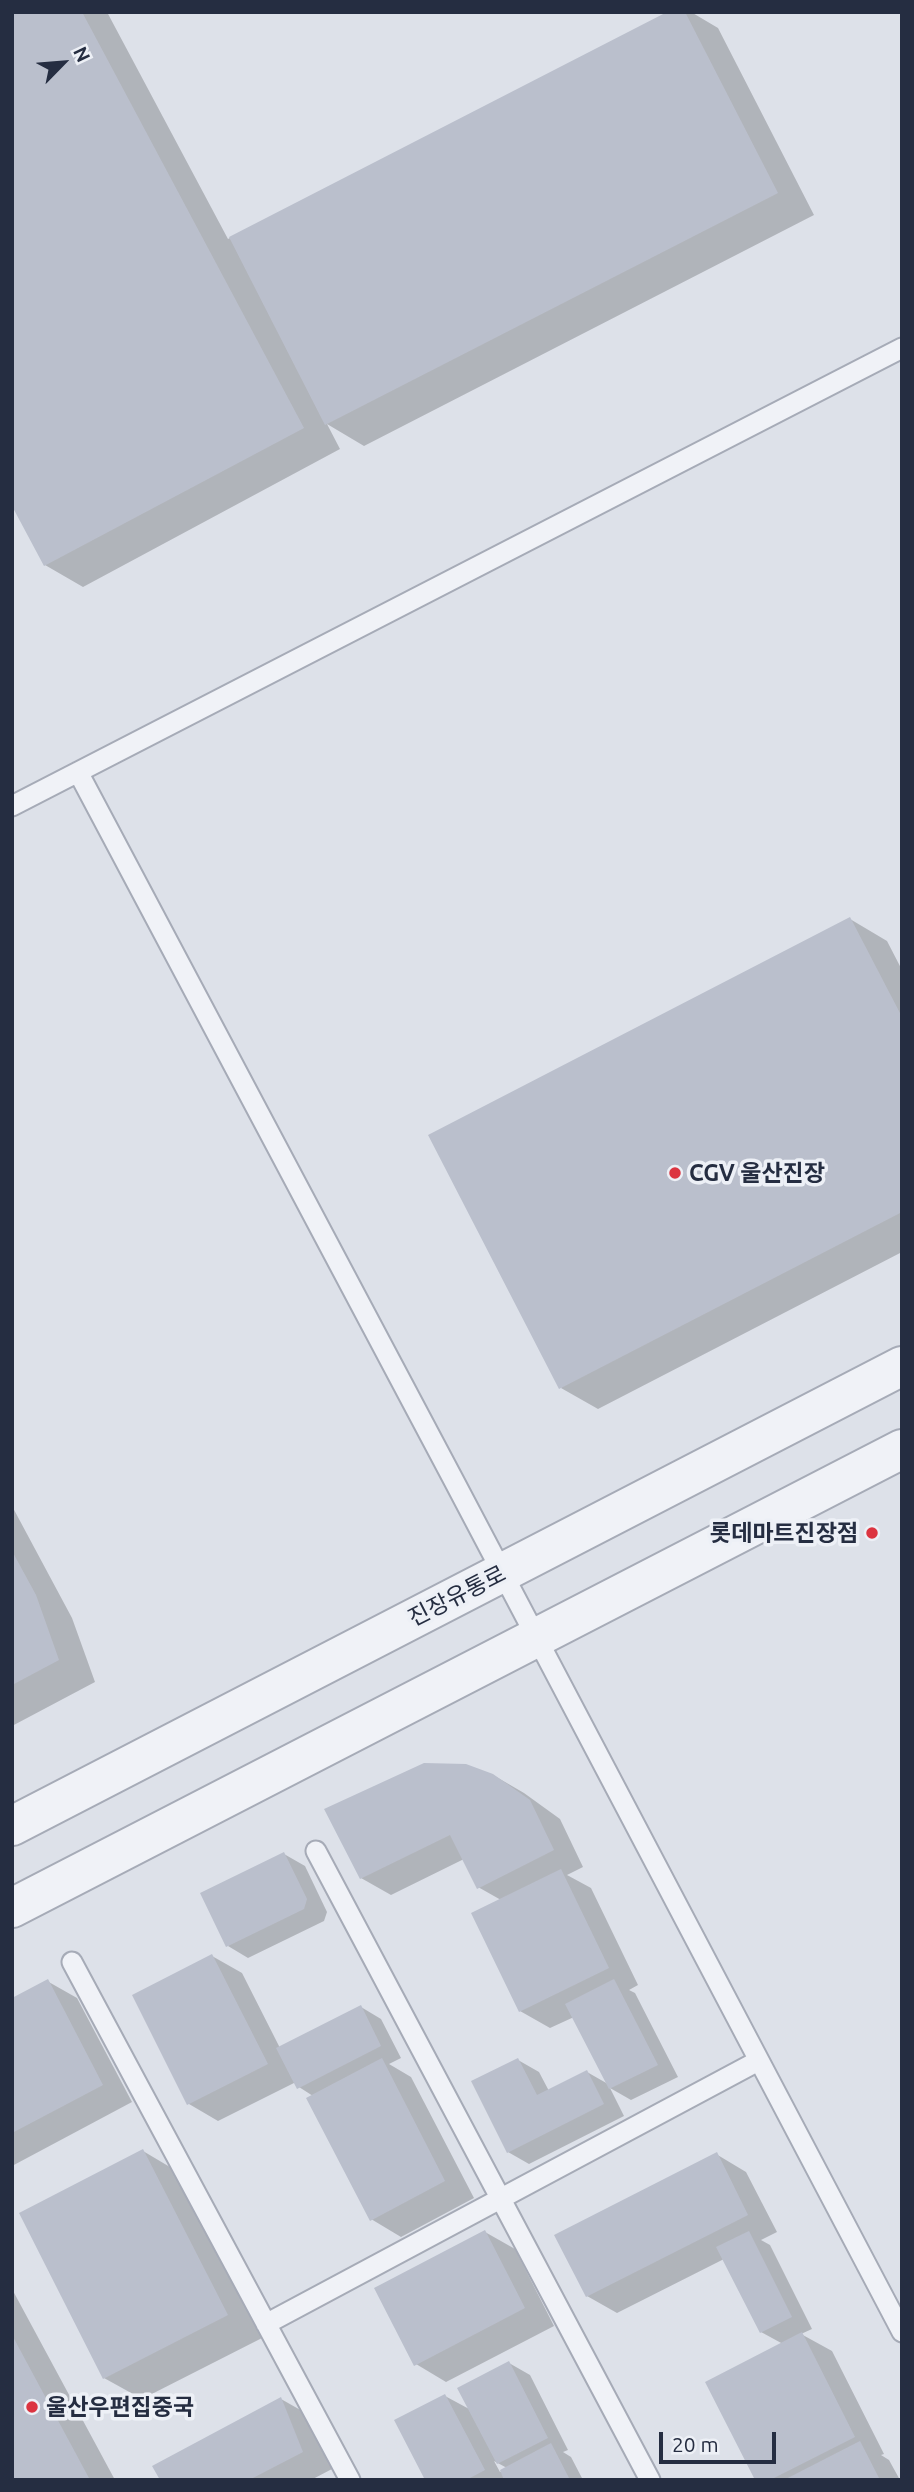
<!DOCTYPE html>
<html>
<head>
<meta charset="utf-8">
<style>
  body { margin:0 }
  #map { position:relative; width:914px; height:2492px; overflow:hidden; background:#dde1e9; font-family:Ubuntu,sans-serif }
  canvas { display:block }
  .frame { position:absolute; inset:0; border:14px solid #252d41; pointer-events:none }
  .north { position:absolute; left:28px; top:28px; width:70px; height:70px; -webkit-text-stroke:5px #edf0f6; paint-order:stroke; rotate:65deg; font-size:19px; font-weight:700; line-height:28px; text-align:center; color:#252d41 }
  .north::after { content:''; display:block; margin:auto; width:24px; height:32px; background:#252d41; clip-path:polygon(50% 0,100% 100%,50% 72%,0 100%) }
  .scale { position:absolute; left:659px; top:2432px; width:117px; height:32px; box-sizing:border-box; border:4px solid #252d41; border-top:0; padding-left:9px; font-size:21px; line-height:24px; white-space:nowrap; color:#252d41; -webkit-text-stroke:5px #edf0f6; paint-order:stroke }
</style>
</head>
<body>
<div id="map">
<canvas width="914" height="2492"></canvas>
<div class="frame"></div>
<div class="north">N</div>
<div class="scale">20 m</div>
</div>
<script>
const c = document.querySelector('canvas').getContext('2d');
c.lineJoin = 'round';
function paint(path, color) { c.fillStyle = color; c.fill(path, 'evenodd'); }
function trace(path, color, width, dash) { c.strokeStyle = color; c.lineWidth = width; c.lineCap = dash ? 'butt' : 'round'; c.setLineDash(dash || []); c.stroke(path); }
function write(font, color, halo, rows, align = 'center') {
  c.font = font + ' Ubuntu,"Noto Sans KR",sans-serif'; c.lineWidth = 7; c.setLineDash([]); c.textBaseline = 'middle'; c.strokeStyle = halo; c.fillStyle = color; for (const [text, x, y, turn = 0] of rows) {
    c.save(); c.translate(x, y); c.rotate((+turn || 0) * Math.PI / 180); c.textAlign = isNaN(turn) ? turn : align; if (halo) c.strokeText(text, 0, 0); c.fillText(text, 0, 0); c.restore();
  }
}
paint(new Path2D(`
  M12,12h95l121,227 443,-227h20l27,16 96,187 -450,231 -37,-22 13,25 -257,138 -38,-22z
  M850,919l37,22 15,29v282l-304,157 -37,-21z
  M12,1506l60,112 23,64 -83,44z
  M493,1775l31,18 36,26 23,48 -16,8 24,13 47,97 -9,5 6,3 43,84 -47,23 -21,-12 14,28 -95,48 -21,-12 10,-92 21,12 10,19 38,-19 21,12 -34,-67 -24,11 -30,-17 -19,-111 -23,-13 -14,-28 -73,36 -30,-17z
  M284,1854l21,12 22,46 -3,9 -76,37 -20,-12z
  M212,1956l30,17 38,75 81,-41 20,12 20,39 -12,6 22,13 63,121 -73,39 -30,-18 -58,-123 -14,-9 -3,-5 -78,39 -29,-17 -55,-108z
  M47,1981l30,17 55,104 -120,64v-166z
  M143,2151l37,22 84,164 -122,62 -38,-21z
  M716,2154l30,18 31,60 -16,8 9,5 42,84 -11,5 31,17 52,103 -3,1 8,5 11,20h-143l26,-136 -22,-12 -37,-73 -107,54 -30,-17z
  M485,2232l30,17 39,77 -108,56 -30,-18z
  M12,2289l103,191h-103z
  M509,2363l21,12 38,75 -5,2 8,5 12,23h-156l18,-84 26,14zM494,2461l13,7 -7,4z
  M281,2399l30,17 21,53 -21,11h-149z`), '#0003');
paint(new Path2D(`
  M12,12h70l222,416 -260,138 -32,-60z
  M667,12h18l93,181 -453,232 -96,-188z
  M850,917l52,100v195l-343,177 -131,-254z
  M12,1551l24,44 23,65 -47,25z
  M424,1763l42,1 27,10 37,26 24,50 -77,39 -27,-54 -90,44 -36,-70z
  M284,1852l23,47 -3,10 -78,38 -26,-54z
  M561,1869l48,99 -90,44 -48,-99z
  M212,1954l56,110 -81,41 -55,-110z
  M48,1979l55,106 -91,48v-135z
  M614,1979l44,86 -49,24 -44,-85z
  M361,2005l20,41 -84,43 -21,-41z
  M382,2058l63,123 -75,40 -64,-123z
  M518,2058l19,37 50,-25 17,34 -97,49 -36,-72z
  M143,2149l85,166 -125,64 -84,-166z
  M717,2152l31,63 -162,82 -32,-62z
  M485,2230l40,78 -111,58 -40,-78z
  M749,2231l43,86 -32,16 -44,-86z
  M802,2332l53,105 -85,43h-15l-50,-98z
  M12,2335l78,145h-78z
  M509,2361l39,77 -51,26 -40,-76z
  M445,2394l40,76 -19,10h-41l-31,-60z
  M281,2397l22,55 -54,28h-89l-8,-14z
  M860,2441l20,39h-96z
  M551,2443l19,37h-66l-4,-10z`), '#babfcc');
const service = new Path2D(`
  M78,772l375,707 449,853
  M12,806l890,-458
  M316,1851l334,629
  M72,1962l278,518
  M266,2324l492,-263`);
const tertiary = new Path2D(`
  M12,1826l890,-460
  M12,1908l890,-459`);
trace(service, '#a6abb7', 23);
trace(tertiary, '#a6abb7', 42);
trace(service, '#f0f2f7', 19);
trace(tertiary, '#f0f2f7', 38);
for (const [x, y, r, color] of [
  [675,1173,7,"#dc3440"],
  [872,1533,7,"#dc3440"],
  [32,2407,7,"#dc3440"]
]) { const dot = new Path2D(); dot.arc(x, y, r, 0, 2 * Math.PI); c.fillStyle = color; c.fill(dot); trace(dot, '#edf0f6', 2.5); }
write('bold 23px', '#252d41', '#edf0f6', [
  ["CGV 울산진장",689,1173],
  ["롯데마트진장점",858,1533,"right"],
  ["울산우편집중국",46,2407]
], 'left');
write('23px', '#252d41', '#edf0f6', [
  ["진장유통로",457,1596,-27]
]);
</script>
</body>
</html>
